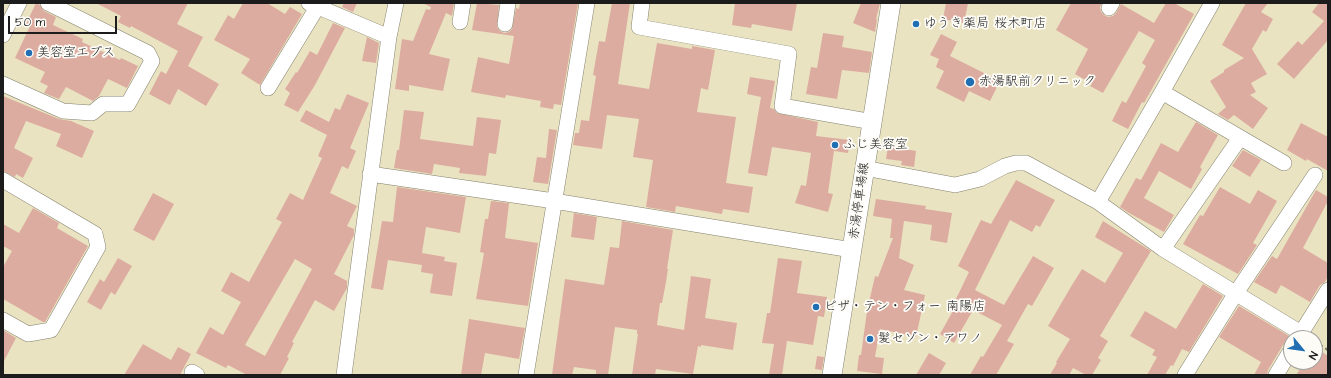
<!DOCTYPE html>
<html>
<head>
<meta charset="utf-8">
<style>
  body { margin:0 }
  #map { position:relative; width:1331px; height:378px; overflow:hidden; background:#eae3c1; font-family:"Architects Daughter",sans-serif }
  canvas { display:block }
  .frame { position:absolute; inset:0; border:4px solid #1c1c1c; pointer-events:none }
  .north { position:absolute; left:1283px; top:330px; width:40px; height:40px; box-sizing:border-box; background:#fdfcf7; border:1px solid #a3a29f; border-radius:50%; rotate:119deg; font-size:11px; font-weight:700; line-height:16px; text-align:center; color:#1c1c1c }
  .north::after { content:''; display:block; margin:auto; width:14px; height:18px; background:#1f6fb2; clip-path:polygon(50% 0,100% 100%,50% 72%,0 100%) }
  .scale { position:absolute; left:8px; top:16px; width:109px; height:18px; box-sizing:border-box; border:2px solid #1c1c1c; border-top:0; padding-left:5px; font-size:12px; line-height:14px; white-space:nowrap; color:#1c1c1c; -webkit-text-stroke:3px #fdfcf7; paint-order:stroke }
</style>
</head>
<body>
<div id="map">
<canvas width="1331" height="378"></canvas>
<div class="frame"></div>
<div class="north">N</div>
<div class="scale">50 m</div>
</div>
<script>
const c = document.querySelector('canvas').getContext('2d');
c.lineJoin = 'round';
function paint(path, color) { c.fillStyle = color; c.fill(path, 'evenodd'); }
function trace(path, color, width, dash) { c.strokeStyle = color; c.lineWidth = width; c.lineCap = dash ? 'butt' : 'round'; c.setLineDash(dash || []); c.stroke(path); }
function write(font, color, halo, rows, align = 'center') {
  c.font = font + ' "Architects Daughter","Klee One",sans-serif'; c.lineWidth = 3.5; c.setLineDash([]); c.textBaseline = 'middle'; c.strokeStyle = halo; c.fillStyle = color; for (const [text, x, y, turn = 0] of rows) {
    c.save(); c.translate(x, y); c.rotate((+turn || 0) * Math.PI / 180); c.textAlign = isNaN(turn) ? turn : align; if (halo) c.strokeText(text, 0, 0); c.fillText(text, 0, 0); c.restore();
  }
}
paint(new Path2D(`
  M36,3l4,2 4,6 12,6 -3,8 30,14 -1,3 38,18 1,-2 17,8 -11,22 -19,-9 -9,17 -6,5 -27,-14 -7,12 -15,-6 4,-7 -8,-4 5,-10 -30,-14 15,-32 -4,-2z
  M96,3h92l-11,21 26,13 -15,29 31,18 -13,22 -28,-17 -8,16 -21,-11 12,-23 5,3 12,-23 -47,-25 -1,2 -12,-6 3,-6z
  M243,3h24l18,11 5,-7 12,7 -42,71 -19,-12 9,-14 -36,-19 14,-25 6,4z
  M344,3h13l-4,9 -11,-5z
  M422,3h32l-2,13 -6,-3 -17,41 21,5 -7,32 -34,-6v6l-14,-2 7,-50 11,2 13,-32 4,1 1,-3z
  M477,3l22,2 -2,22 3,4 4,2 5,-1 3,-3 4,-21 3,1 1,-6h58l-17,102 -7,-1 -1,5 -13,-2 1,-6 -35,-6 -1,3 -34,-6 7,-35 31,7 5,-28 -42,-6z
  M612,3h18l-12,81 31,5 8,-46 35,6v-3l23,4 -7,40 -7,-2 -4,24 39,5 -10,66 27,4 -4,26 -26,-4 -1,5 -46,-8 -1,6 -29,-5 7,-47 -20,-3 6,-38 -32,-4 -5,34 -29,-4 2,-12h4l2,-13 8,1 7,-45 -3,-1 6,-34 6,1z
  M735,3h62l-5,28 -40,-7 -1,4 -19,-3z
  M861,3h19l-4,16h1l-2,13 -22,-9z
  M946,3h22l-4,20 -21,-4z
  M1071,3h31l-2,4 1,5 3,3 4,2 5,-1 3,-3 5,-9 33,19 12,-20h8l20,11 -50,89 -2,-1 -14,27 -16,-8 10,-20 4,2 20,-37 -4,-3 13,-23 -16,-9 -36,62 -13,-7 2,-2 -17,-10 13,-25 -32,-19z
  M1246,3h22l-7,9 12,7 -7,13 -3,-2 -11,19 15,25 -16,9 5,9 -6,3 18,13 -15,21 -19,-14 -6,5 -10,-6 8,-7 -16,-26 14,-9v-2l20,-12 -22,-13z
  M1319,3h9v37l-34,39 -17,-15 21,-23 4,4 22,-24 -12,-9z
  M333,23l12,5 -30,57 -17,27 -14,-7 6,-12 -5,-4 11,-17 1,1 13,-22 7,4z
  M823,33l21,3 -2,11 30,5 -3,21 -27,-3 -5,29 -31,-5 5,-27 6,1z
  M941,34l16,8 -7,14 50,25 -10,20 -21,-10 -5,11 -28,-14 8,-17 -8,-4 3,-8 -9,-4z
  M367,37l12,6 -3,20 -14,-2z
  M750,77l25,4 -5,27 4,1 3,4 41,9 -2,14 34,4 -2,13 -14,-2 -6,42 5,1 -5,18 -33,-9 6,-18 5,1 5,-33 -39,-6 -5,29 -19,-3 13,-76 -14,-3z
  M347,94l22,9 -19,45 6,3 -8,18 -6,-3 -12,27 27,13 -10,20 7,3v6l-20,39 13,7v7l-13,23 -19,-11 -23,42 2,1 -7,14 2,1 -9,17h-33l-19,-10 -2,3 -30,-15 14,-26 13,8 18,-33 -20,-11 10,-19 18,10 33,-60 -6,-3 14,-26 13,7 19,-42 -4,-2 9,-21 -27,-14 6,-11 23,12 6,-14 5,2zM295,259l17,10 -47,87 -20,-11z
  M3,96l56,23 12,2 23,10 -12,27 -26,-12 5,-12 -35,-13 -12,27 19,10 -10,20 -7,-4 -1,3 -12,-6z
  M404,110l20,2 -4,27 53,7 4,-29 24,3 -5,34 -7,-1 -3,23 -27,-3 1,-5 -26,-4 -2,10 -38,-6 3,-18h2z
  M1196,122l22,13 -18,32 2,2 -11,20 -32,-18 -15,27 30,17 -10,17 -35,-19 -9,-6 16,-29 5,2 20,-37 17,9z
  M1301,123l27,14v34l-21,-12 -1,2 -19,-11z
  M549,129l8,1 -9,54 -15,-2 4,-25 9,1z
  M888,146l28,5 -2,16 -13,-2 1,-4 -16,-2z
  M1243,150l18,10 -11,17 -18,-11z
  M1016,180l39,20 -15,27 -4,-2 -4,7 -22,-12 -35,70 29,15 29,-49 21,12 -22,38 -4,-2 -21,37 7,3 -18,31h-26l11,-19 2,1 19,-32 -29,-15 -19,33 -14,-9 18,-32 -3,-1 14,-29 -11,-6 23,-46 10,4z
  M397,187l69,10 -6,36 -34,-6 -4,26 23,4 -1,4 13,2 -5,33 -22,-3 3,-19 -12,-2 1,-7 -34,-5 -5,30 -12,-2 11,-67 11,1z
  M1220,187l30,17 8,-14 19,11 -24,42 4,2 -19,29 -55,-30 17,-29 3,1z
  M1316,190l12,7v4l-25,47 25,15v13l-3,6 -5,3 -10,17 -29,-17 -5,9 -22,-12 18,-26 5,3z
  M153,193l21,11 -20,37 -21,-11z
  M876,199l50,7 -1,3 27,4 -5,30 -17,-3 2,-15 -28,-4 -5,37 15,7 -10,25 21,5 -9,42 -36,-8 -5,28 9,1 -2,16 -25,-3 2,-16h2l6,-44 8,-35 3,1 15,-39h-3l2,-19 -19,-3z
  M491,201l18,2 -4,35 33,5 -10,63 -52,-7 8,-46 -4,-1 5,-33h3z
  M33,208l26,15 -2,5 31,18 -43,76h-2l-40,-23v-32l9,-16 -9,-5v-22l16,9z
  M574,213l23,4 -3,23 -23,-3z
  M622,221l51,9 -6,39h1l-2,13 -4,21h-2l-3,22 27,5 7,-54 20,3 -6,39 32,5 -4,27 -32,-5v2l-3,-1 -5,28 -37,-5 -1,6h-23l6,-41h-1v-4l-22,-3 -7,48h-12v-5l-22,-3 -2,8h-20l13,-96 39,6 6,-38 9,1z
  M1103,221l48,30 -51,85 8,5 -10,17 3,2 -9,15h-6l-13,-7 -4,7h-19l7,-12 -1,-1 14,-23 -22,-13 24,-41 10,-16 23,14 18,-30 -28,-16z
  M118,258l14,8 -17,29 -4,-3 -10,18 -14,-8 13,-23 4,3z
  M778,258l24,3 -5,32 30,4 -3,20 -6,-1 -5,29 -26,-4 -5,34h-13l5,-31 -12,-1 5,-30h3z
  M1203,284l20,12 -34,56 -7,-3 -9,17 -2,-1 -6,10h-18l10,-18 -5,-2 3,-5 -25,-14 15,-25 31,18z
  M1239,306l50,30 -2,6 -4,3 -15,25 -1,5h-13l7,-13 -42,-25z
  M469,319l56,9 -6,31 -34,-6 -4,22h-20z
  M3,330l13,8 -13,25z
  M143,344l28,16 7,-13 13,7 -11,21h-56z
  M1315,347l13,9v19h-32l9,-13h10z
  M929,353l17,10 -7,12h-23z
  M817,356l7,1 -2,13 -7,-1z`), '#ddaca0');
const minor = new Path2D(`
  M309,3l80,34
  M642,3l-3,24 150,27 -7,52 91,16
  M1109,8l3,-5
  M460,22l3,-19
  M505,24l3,-21
  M3,35l16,-32
  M3,84l60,27 29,2 11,-9h25l24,-43 -4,-8 -100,-50
  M268,88l50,-82
  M1162,92l122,71
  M864,168l91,17 25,-6 25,-13 11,-3h10l72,39 65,47 138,84
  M370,174l184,27 298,49
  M3,180l92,54 3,13 -47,83 -23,4 -25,-14
  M1098,202l64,-110 50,-89
  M1163,249l77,-111
  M1298,338l30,-48
  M192,372l5,3
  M344,375l45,-338 7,-34
  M526,375l61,-372
  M1185,375l51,-82 79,-118
  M1276,375l15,-25`);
const major = new Path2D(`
  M832,375l59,-372`);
trace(minor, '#83806e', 16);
trace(major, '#83806e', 20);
trace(new Path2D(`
  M1315,342l13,8`), '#83806e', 2.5, [3, 3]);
trace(minor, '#fff', 15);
trace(major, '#fff', 19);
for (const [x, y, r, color] of [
  [916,24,4,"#1f6fb2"],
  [29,53,4,"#1f6fb2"],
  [970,82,5,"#1f6fb2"],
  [835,145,4,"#1f6fb2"],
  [816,307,4,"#1f6fb2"],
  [870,339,4,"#1f6fb2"]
]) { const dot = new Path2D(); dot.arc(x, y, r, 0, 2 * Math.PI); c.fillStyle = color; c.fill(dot); trace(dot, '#fdfcf7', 1.5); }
write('13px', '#1c1c1c', '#fdfcf7', [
  ["ゆうき薬局 桜木町店",924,24],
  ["美容室エプス",37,53],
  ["赤湯駅前クリニック",979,82],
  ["ふじ美容室",843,145],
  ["ピザ・テン・フォー 南陽店",824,307],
  ["髪セゾン・アワノ",878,339]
], 'left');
write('13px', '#1c1c1c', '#fdfcf7', [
  ["赤湯停車場線",860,201,-82]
]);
</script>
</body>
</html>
